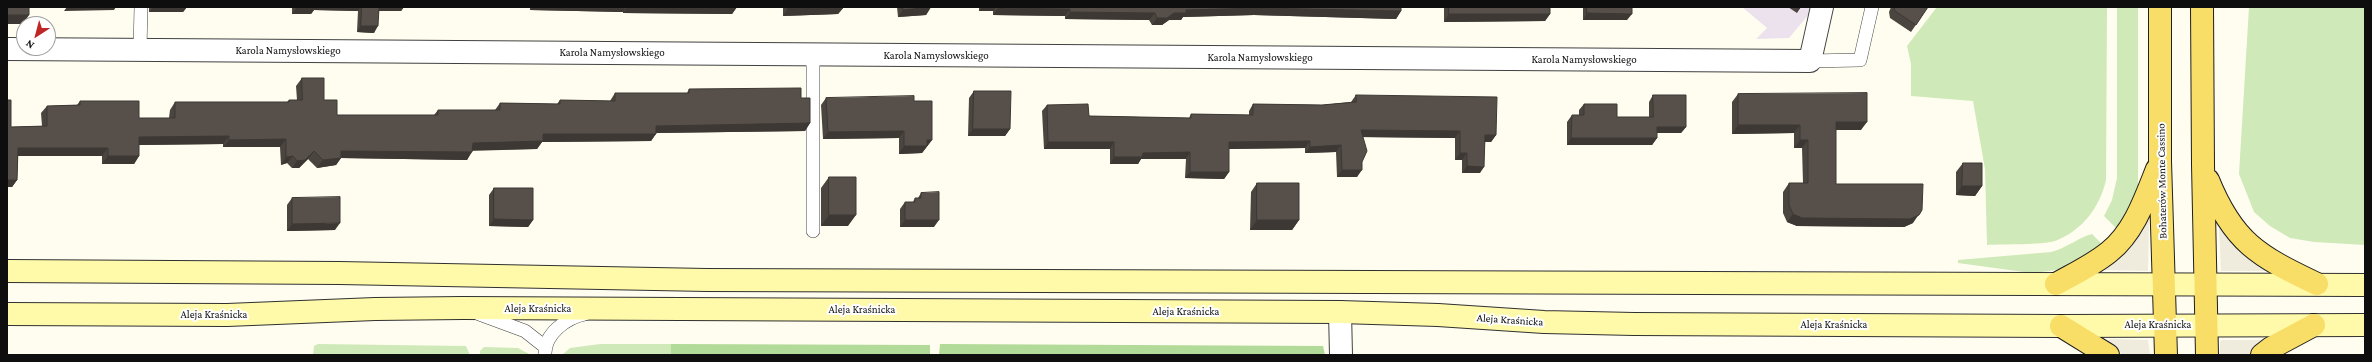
<!DOCTYPE html>
<html>
<head>
<meta charset="utf-8">
<style>
  body { margin:0 }
  #map { position:relative; width:2372px; height:362px; overflow:hidden; background:#fffdef; font-family:"Crimson Pro",serif }
  canvas { display:block }
  .frame { position:absolute; inset:0; border:8px solid #0e0e0e; pointer-events:none }
  .north { position:absolute; left:16px; top:16px; width:40px; height:40px; box-sizing:border-box; background:#fff; border:1px solid #9f9f9f; border-radius:50%; rotate:216deg; font-size:11px; font-weight:700; line-height:16px; text-align:center; color:#0e0e0e }
  .north::after { content:''; display:block; margin:auto; width:14px; height:18px; background:#bf2726; clip-path:polygon(50% 0,100% 100%,50% 72%,0 100%) }
</style>
</head>
<body>
<div id="map">
<canvas width="2372" height="362"></canvas>
<div class="frame"></div>
<div class="north">N</div>
</div>
<script>
const c = document.querySelector('canvas').getContext('2d');
c.lineJoin = 'round';
function paint(path, color) { c.fillStyle = color; c.fill(path, 'evenodd'); }
function trace(path, color, width, dash) { c.strokeStyle = color; c.lineWidth = width; c.lineCap = dash ? 'butt' : 'round'; c.setLineDash(dash || []); c.stroke(path); }
function write(font, color, halo, rows, align = 'center') {
  c.font = font + ' "Crimson Pro",serif'; c.lineWidth = 4; c.setLineDash([]); c.textBaseline = 'middle'; c.strokeStyle = halo; c.fillStyle = color; for (const [text, x, y, turn = 0] of rows) {
    c.save(); c.translate(x, y); c.rotate((+turn || 0) * Math.PI / 180); c.textAlign = isNaN(turn) ? turn : align; if (halo) c.strokeText(text, 0, 0); c.fillText(text, 0, 0); c.restore();
  }
}
paint(new Path2D(`
  M1742,7h69l-1,6 -21,25 -33,1 11,-11z`), '#ece2ed');
paint(new Path2D(`
  M1937,7h170l-1,173c-6,27 -24,51 -51,61 -13,4 -52,3 -68,4l-2,-76 -12,-68 -62,-5v-32l-4,-18z
  M2117,7h21v179l-3,15 -16,30 -15,-15 8,-16 5,-22z
  M2249,7h116v238l-51,-3 -24,-4 -20,-12 -16,-14 -15,-38z
  M2092,234l13,13 -43,22 -20,3h-18l-66,-9v-3l93,-8c16,-4 28,-15 41,-18z
  M318,344l148,2 4,9h-157l1,-9z
  M600,344h71v11h-109l8,-7z
  M484,347l34,1 13,7h-51v-4z`), '#cfe9b9');
paint(new Path2D(`
  M671,344l259,1v10h-259z
  M940,344l383,2 2,9h-386z`), '#b2da98');
paint(new Path2D(`
  M2146,218l3,3 -1,50 -45,-1 -1,-1z
  M2221,227l47,42 -1,2h-46l-2,-43z
  M2110,339l38,1 2,15h-27l-16,-13z
  M2222,340h43l-15,15h-30v-13z`), '#efecde');
const service = new Path2D(`
  M140,49l1,-42
  M813,55v176
  M1810,61l50,-1 12,-53
  M479,314l46,17 19,15
  M545,355c-1,-21 21,-37 40,-41`);
const minor = new Path2D(`
  M7,49l1803,12 12,-54
  M1340,312l1,43`);
const secondary = new Path2D(`
  M7,271l332,2 368,7 1658,5
  M7,314l220,1 148,-6 87,-1 878,4 98,3 106,7 90,2 427,2 304,-1`);
const primary = new Path2D(`
  M2160,7v154l6,194
  M2202,7l1,158 4,190
  M2208,180c25,62 50,76 109,104
  M2056,284c18,-10 37,-19 53,-32 25,-20 36,-53 48,-83
  M2061,326l47,29
  M2262,355l9,-7 43,-23`);
trace(service, '#414141', 14);
trace(minor, '#414141', 24);
trace(secondary, '#303030', 24);
trace(primary, '#1f1f1f', 24);
trace(service, '#fff', 13);
trace(minor, '#fff', 22);
trace(secondary, '#fffaaa', 22);
trace(primary, '#f8dd66', 22);
paint(new Path2D(`
  M149,7h38l-4,5h-34z
  M292,7h112l-3,4h-22l-5,22 -17,-1 1,-21 -44,-1 -3,4h-19z
  M530,7h207l-5,7 -109,-1v-1l-93,-2z
  M783,7h61l-6,7 -55,2z
  M897,7h34l-5,8 -28,2z
  M979,7h422v4l-5,8 -142,-4 -71,2 -2,3h-12l-7,5h-10l-3,-5 -84,-1v-3l-72,-1v-4h-14z
  M1444,7h106v7l-5,7 -101,1z
  M1583,7h49l-5,13h-44z
  M1788,7h13l-4,6z
  M1891,7h37l-17,25 -21,-14 -1,-6z
  M302,78l22,22 13,15h97l4,-5h57l5,-7 57,1 3,-4 50,1 5,-8h72l2,-4 112,9 9,25 -5,8 -149,2 -5,8 -109,1 -5,7 -65,1 -5,10 -126,-2 -5,7 -19,3 -9,-9 -9,9h-7l-5,-5 -6,2 -1,-18h-57v-3l-84,1v11l-5,8h-32v-8h-84l-1,24 -5,7 -1,-60 31,-1 -1,-13 6,-7 30,-1 3,-4 59,17h30l1,-8 5,-8h112l2,-2h8l-1,-14z
  M974,91l36,38 -5,7h-37l1,-38z
  M1738,94l123,36h-25v54l77,39 -9,4 -107,-1 -10,-4 -4,-9v-21l6,-9h14l-1,-35h-8v-15l-62,1v-32z
  M1356,95l140,40 -5,7h-6l-5,31h-18v-13h-7v-22l-92,-1 -1,25 -5,15h-20l-1,-25 -31,1v-5l-76,1v23l-5,7 -39,-1 1,-19h-45l-3,5h-28v-15h-66l-2,-38 5,-6 42,11 100,2 2,-4 58,1v-4l4,-7 69,1 29,-3z
  M1653,95l33,32 -5,6h-24v5l-5,7h-85v-23l5,-7h7v-5l5,-6 33,13h32v-15z
  M826,98l88,3 18,39 -10,13 -23,1v-16l-76,1 -2,-34z
  M1963,163l19,23 -7,10 -19,-1v-23z
  M829,177l19,49h-27v-38z
  M1257,183l42,37 -7,10h-42l1,-38z
  M494,188l39,32 -5,7 -39,-1v-31z
  M921,193l13,34h-34v-18l5,-7h8l2,-4h3z
  M292,198l43,32 -48,1v-26z`), '#4b4540');
paint(new Path2D(`
  M67,7h49l-2,3 -50,1z
  M153,7h34l-4,5h-34z
  M297,7h64l-3,4 -44,-1 -3,4h-19z
  M378,7h26l-3,4h-26z
  M532,7h94l-3,5 -93,-2z
  M627,7h110l-5,7 -109,-1z
  M844,7l-6,7 -55,2 5,-8z
  M931,7l-5,8 -28,2 5,-7z
  M982,7h14l-3,4h-14z
  M998,8l72,1 -5,7 -72,-1z
  M1259,8l142,3 -5,8 -142,-4 -71,2 -2,3h-12l-7,5h-10l5,-7 29,-8z
  M1070,12l85,1 -6,7 -84,-1z
  M1587,13l45,1 -5,6h-44z
  M1449,14h101l-5,7 -101,1z
  M7,15h22l-6,9h-16z
  M361,26h17l-4,7 -17,-1z
  M1836,122h31l-6,8h-31z
  M810,123l-5,8 -154,2 5,-7z
  M1738,125h62l-6,8 -62,1z
  M1657,127h29l-5,6h-29z
  M973,129h37l-5,7h-37z
  M1361,130l99,1 -5,7 -99,-1z
  M904,131l-5,7 -76,1 5,-7z
  M543,134h113l-5,7 -109,1 -5,7 -70,2 6,-8z
  M1485,135h11l-5,7h-11z
  M229,136l-6,8 -89,1 5,-8z
  M1571,138h86l-5,7h-85z
  M286,139l-6,8h-57l6,-7z
  M927,140h5l-10,13 -23,1 5,-8z
  M1800,140h8l-6,8h-8z
  M1310,141l-5,7 -81,1 5,-7z
  M1048,142h66l-4,7h-66z
  M1341,145l-5,7 -31,1 5,-6z
  M18,148h90l-6,8h-89z
  M314,151l-6,8 -9,9h-7l5,-7z
  M341,151l131,1 -5,8 -126,-2 -5,7 -19,3 6,-8z
  M1190,152l-4,7h-45l-3,5h-28l4,-7 29,-4z
  M1460,153h7l-5,7h-7z
  M108,156h31l-5,8h-32z
  M293,156l-6,7 -6,2 5,-8z
  M1467,166l17,1 -4,6h-18z
  M1342,170h20l-5,7h-20z
  M1190,172h39l-5,7 -39,-1z
  M7,180h10l-5,7h-5z
  M1962,186h20l-7,10 -19,-1z
  M1922,210l-9,13 -9,4 -107,-1 -10,-4 6,-8z
  M829,215h27l-8,11h-27z
  M494,219l39,1 -5,7 -39,-1z
  M905,220h34l-5,7h-34z
  M1257,220h42l-7,10h-42z
  M340,223l-5,7 -48,1 5,-7z`), '#3d3834');
const building = new Path2D(`
  M7,7h22v8h-22z
  M297,7h18v1z
  M362,7h17l-1,19h-17z
  M788,7h56l-56,1z
  M903,7h28l-28,3z
  M998,7h403v4l-142,-3 -73,2v3h-12l-7,5h-10l-2,-5 -85,-1v-3l-72,-1z
  M1449,7h101v7h-101z
  M1587,7h45v7l-45,-1z
  M1796,7h5l-2,2z
  M1895,7h33l-12,18 -21,-14z
  M302,78h22v22h13v15h101v-5h62v-7l60,1v-4l55,1v-8h74v-4l112,-1v10h9v25l-154,3v8h-113v7l-70,2 -1,9 -131,-1v7l-18,2 -9,-9 -9,9 -8,1 -4,-5 -7,1v-18l-57,1v-4l-90,1v19h-31v-8h-90l-1,32h-10v-80h4v27l36,-1v-20l33,-1v-4h59v17h36v-16h114v-2h13z
  M974,91h37l-1,38h-37z
  M1867,93v29h-31v62h87l-1,26 -3,5 -9,4 -108,-1 -9,-4 -4,-9v-22h19v-43h-8v-15h-62v-31z
  M1356,95l141,2 -1,38h-11l-1,32 -17,-1v-13h-7v-22l-99,-1 6,21 -5,11v8h-20l-1,-25 -31,2v-6l-81,1v30h-39v-20l-47,1 -1,4h-28v-15h-66l-1,-37 41,-1 1,12 102,2v-4l62,1v-11l69,1 34,-3z
  M1653,95h33v32h-29v11h-86l1,-23h12v-11h33v13h36z
  M914,96v5h18v39h-5v6h-23v-15l-76,1 -2,-34z
  M1963,163h19v23h-20z
  M829,177h27v38h-27z
  M1257,183h42v37h-42z
  M494,188h39v32l-39,-1z
  M939,192v28h-34v-18h10v-4h6v-5z
  M340,197v26l-48,1v-26z`);
paint(building, '#57504a');
trace(building, '#3d3834', 1);
write('11px', '#0e0e0e', '#fff', [
  ["Karola Namysłowskiego",288,51],
  ["Karola Namysłowskiego",612,53],
  ["Karola Namysłowskiego",936,56],
  ["Karola Namysłowskiego",1260,58],
  ["Karola Namysłowskiego",1584,60],
  ["Bohaterów Monte Cassino",2162,181,-91],
  ["Aleja Kraśnicka",538,309],
  ["Aleja Kraśnicka",862,310],
  ["Aleja Kraśnicka",1186,312],
  ["Aleja Kraśnicka",214,315],
  ["Aleja Kraśnicka",1510,320,4],
  ["Aleja Kraśnicka",1834,325],
  ["Aleja Kraśnicka",2158,325]
]);
</script>
</body>
</html>
